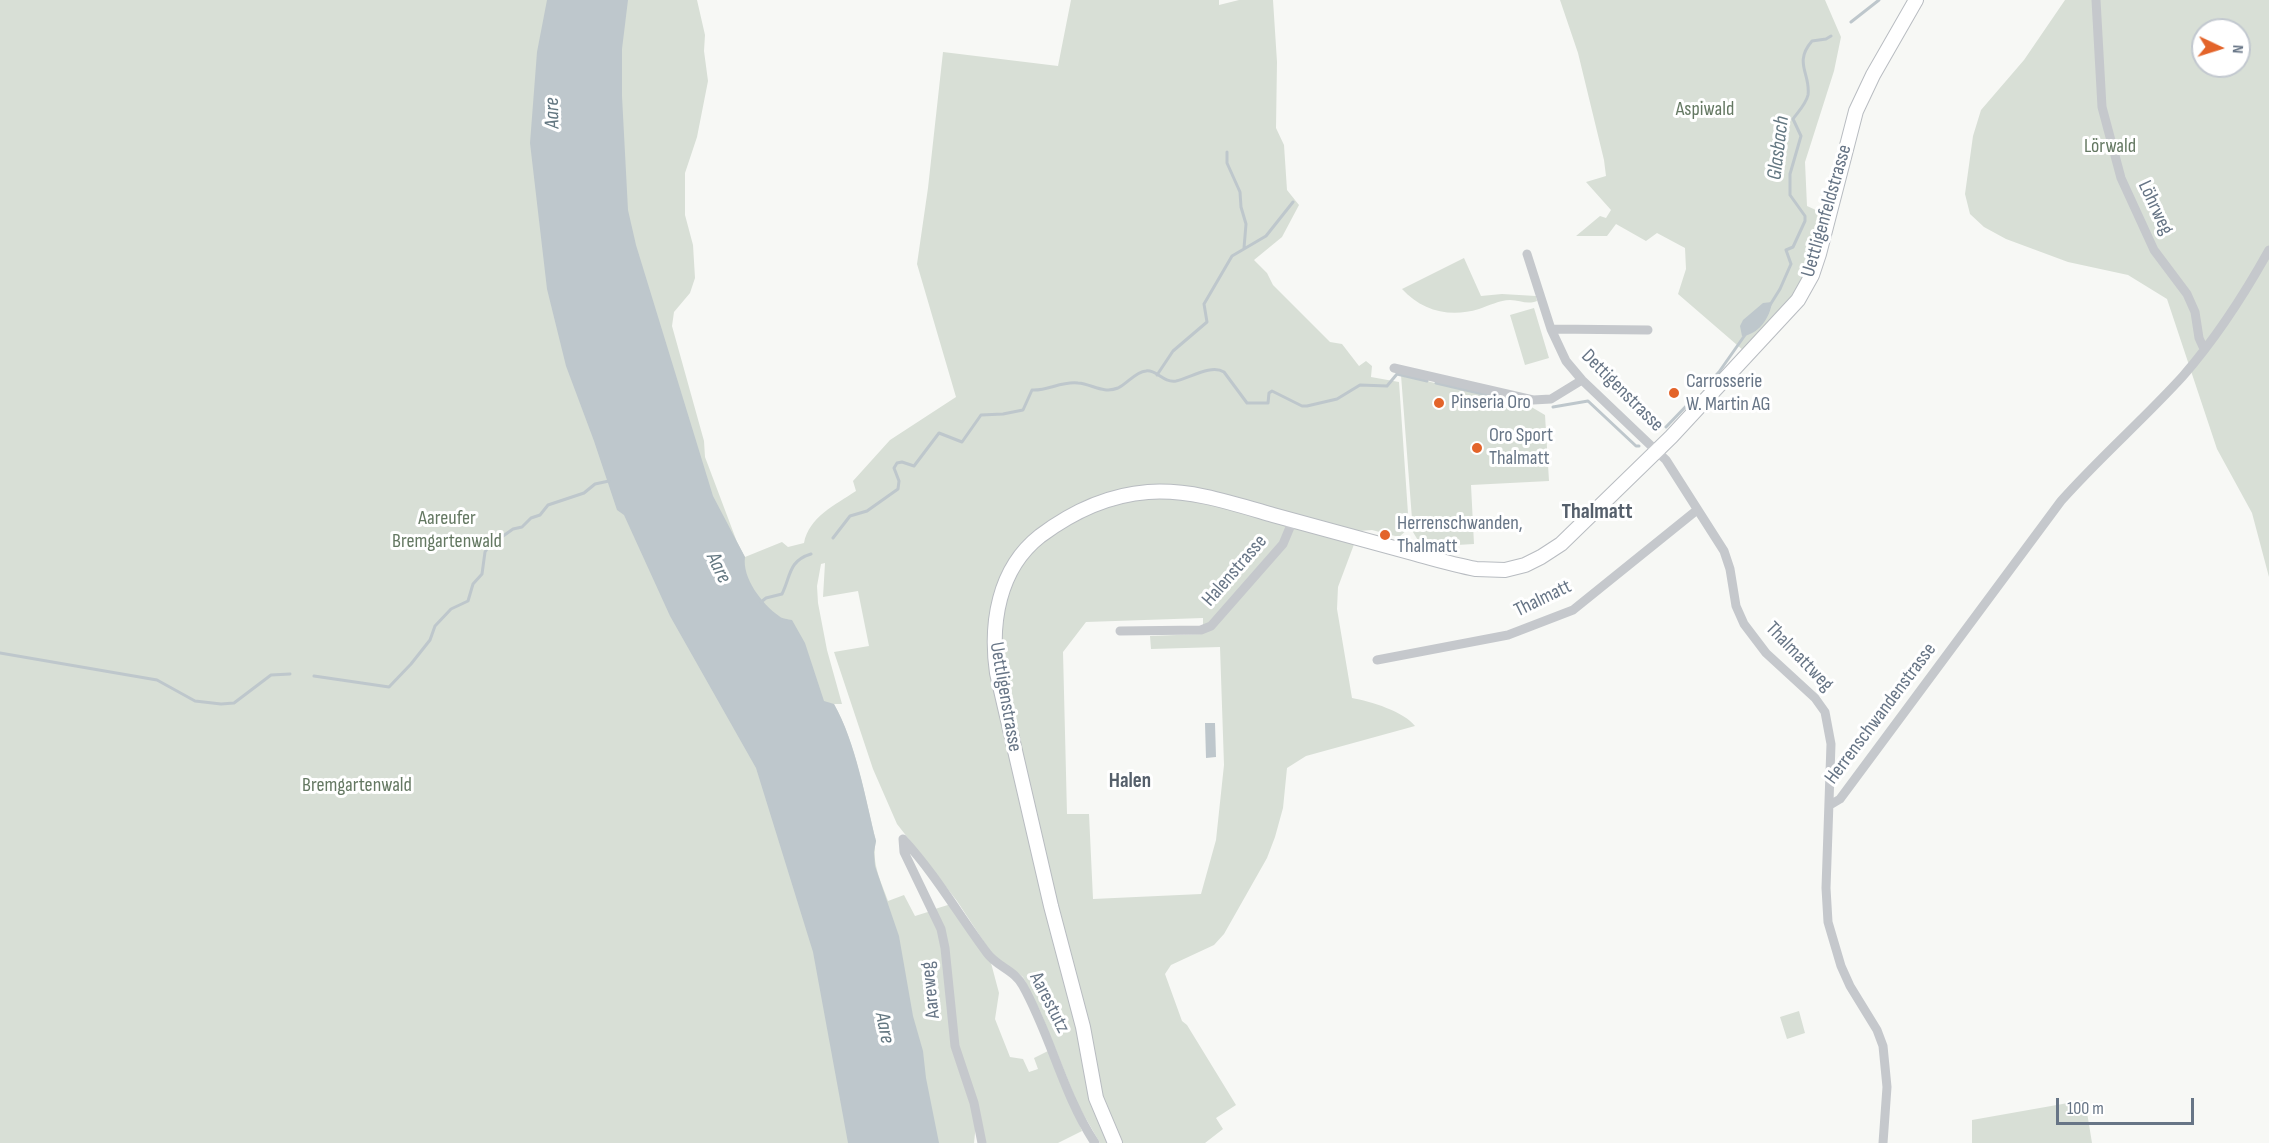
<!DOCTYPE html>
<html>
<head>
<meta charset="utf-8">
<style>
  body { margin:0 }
  #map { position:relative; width:2269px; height:1143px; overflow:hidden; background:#f7f8f5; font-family:"Sofia Sans Condensed",sans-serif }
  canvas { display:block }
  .north { position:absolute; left:2191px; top:18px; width:60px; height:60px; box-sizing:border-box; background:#fff; border:2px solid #c2c8cf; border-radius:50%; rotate:94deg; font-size:16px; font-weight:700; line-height:24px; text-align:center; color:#677586 }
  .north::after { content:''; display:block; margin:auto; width:21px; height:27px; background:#e3642a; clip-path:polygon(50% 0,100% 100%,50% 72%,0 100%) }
  .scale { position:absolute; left:2056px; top:1098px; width:138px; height:27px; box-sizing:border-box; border:3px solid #677586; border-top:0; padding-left:8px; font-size:18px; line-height:21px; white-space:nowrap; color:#677586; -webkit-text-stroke:4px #fff; paint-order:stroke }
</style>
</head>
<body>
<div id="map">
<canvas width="2269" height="1143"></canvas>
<div class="north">N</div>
<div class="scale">100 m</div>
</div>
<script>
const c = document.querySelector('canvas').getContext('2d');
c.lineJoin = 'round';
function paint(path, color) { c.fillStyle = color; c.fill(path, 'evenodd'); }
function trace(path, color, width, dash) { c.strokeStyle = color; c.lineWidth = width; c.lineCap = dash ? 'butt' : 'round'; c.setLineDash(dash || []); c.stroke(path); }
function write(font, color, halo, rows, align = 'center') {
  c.font = font + ' "Sofia Sans Condensed",sans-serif'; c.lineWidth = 6; c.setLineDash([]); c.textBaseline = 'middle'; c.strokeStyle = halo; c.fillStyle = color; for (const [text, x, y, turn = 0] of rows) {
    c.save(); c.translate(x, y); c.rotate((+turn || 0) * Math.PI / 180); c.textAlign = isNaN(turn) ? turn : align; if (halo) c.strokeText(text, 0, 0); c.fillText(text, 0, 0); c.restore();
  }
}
paint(new Path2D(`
  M0,0h697l8,35 -1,16 4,30 -11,56 -12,36v42l8,30 2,33 -5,15 -16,19 -2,14 32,115 1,16 32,85 8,15 37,-15 6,5 16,-4c5,-26 31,-38 52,-52l-3,-10 37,-41 66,-43 -39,-133 11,-76 15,-136 115,14 13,-66h148v5l20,-5h34l4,62 -1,66 8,17 3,45 12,15 -17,32 -28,23 13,13 6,12 57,57 12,2 17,22 7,-5 6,5 -1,11 28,5 10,146 -10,9 -27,-7 -13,1 -21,56 -1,22 15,89c18,3 53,14 63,28l-109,30 -19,12 -4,40 -8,29 -8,21 -43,76 -10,11 -43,20 -6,9 17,47 5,4 49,80 -20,13 7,11 -18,14h-105l-22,-38 -37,-92 -18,-36 -31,-23 -35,-53 -60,-77 -24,-55 -39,-117 35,-6 -11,-55 -35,6 2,-34 -4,1 -4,22 1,17 9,47 15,54h-8c22,40 31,94 42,137 -5,22 5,40 12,60l16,-6 11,21 16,-5 8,19 9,72 28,122 -2,19h-974zM1203,618v16l-53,2 1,13 69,-2 4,118 -8,75 -15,54 -108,5 -4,-85h-22l-4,-162 23,-30z
  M1560,0h265l16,37 -7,34 -29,91 2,44 11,5c7,22 -8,66 -23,84 -16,20 -34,38 -51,56l-66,-57 8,-25 -1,-21 -28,-15 -11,8 -30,-17 -9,12h-31l24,-20 6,2 5,-8 -25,-28 20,-6 -2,-16 -26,-107z
  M2065,0h204v577l-17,-64 -35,-64 -50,-150 -39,-24 -60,-13 -62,-23 -22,-12 -14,-13 -5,-20 8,-58 8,-26 43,-50zM2203,30h36v36h-36z
  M1464,258l17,38 21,-2 34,2 1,5c-10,4 -17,-1 -27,-1 -10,0 -22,6 -31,9 -29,9 -57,2 -77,-20z
  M1534,308l15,50 -24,7 -15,-50z
  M1401,375l127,30 17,10 4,66 -78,4 3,59 -52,3 -9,-15z
  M951,904l40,59 8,30 -4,26 15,38 13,2 6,13 9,-3 -4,-11 16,-8 32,81 -24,12h-73l-25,-82 -25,-152z
  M1799,1011l6,22 -18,6 -7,-22z
  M2085,1100l7,43h-120v-23z`), '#d8dfd6');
paint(new Path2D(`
  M547,0h81l-6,49v47l6,114 8,35 77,251 32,61c-3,21 17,47 34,59 3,3 9,3 13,4l13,23 19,58 10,3c22,39 31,93 42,137l-2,11 1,14 24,70 14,80 10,35 3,27 13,65h-91l-35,-191 -57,-184 -86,-152 -46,-101 -7,-5 -23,-69 -28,-75 -19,-77 -17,-146 7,-91z
  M1772,302c-2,16 -14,33 -30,34l-2,-10 3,-6 20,-17z
  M1205,723h10l1,34 -10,1z`), '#bec7cc');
trace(new Path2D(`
  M1851,22l28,-22
  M1227,152v11l13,29 1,15 5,17 -2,24
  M1770,305l10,-16 11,-25 -5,-14 7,-3 12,-26v-5l-15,-21v-21l11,-38 -8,-17c5,-7 13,-15 15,-24 3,-21 -15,-32 4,-54l14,-2 5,-3
  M1157,375l16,-24 34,-29 -3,-18 28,-48 34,-20 27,-34
  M1436,383l94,22
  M1705,387l14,-15 26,-37
  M1553,407l35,-6 48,45h3
  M1666,427l26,-27
  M833,538l17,-22 17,-5 31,-22 1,-8 -5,-13 3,-5 5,-1 12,4 25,-33 23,9 19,-27 22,-1 20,-4 9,-20c16,1 29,-9 46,-7 14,1 25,11 40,5 9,-4 17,-16 28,-17 10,-2 17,12 30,10 14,-3 35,-17 48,-9l23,31h21l1,-10 3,-2 30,15h5l30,-7 23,-14 27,1 10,-12 30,7
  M761,602l5,-4 16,-4c9,-18 6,-33 29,-40
  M0,653l157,27 38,21 26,3 13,-1 37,-28 19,-1
  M314,676l75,11 22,-23 19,-24 5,-14 16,-17 17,-8 5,-17 9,-10 3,-22 4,-6 24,-17 9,-2 9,-9 9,-3 8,-10 36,-12 11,-9 14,-3`), '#bec7cc', 3);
const secondary = new Path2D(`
  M1115,1143l-19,-45 -13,-71 -32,-121 -54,-233c-7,-49 1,-104 43,-137 32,-24 68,-41 108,-44 43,-3 84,11 125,23 45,12 91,25 136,37 22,6 44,13 67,17l29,1 20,-5 16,-8 20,-13 110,-107 127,-137 14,-25 7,-21 37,-143 17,-36 43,-75`);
trace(secondary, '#b8bcc1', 16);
trace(new Path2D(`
  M2096,0l6,107 19,71 33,72 33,44 8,18 4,26 5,11
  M1527,254l24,75 15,32 16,19 84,80 58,91 6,18 6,37 8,18 22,29 49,45 10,14 6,32 -5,144 2,34 13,44 9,20 27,44 6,16 4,41 -4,56
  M1551,329l97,1
  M1394,368l139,32 18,-1 31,-19
  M1120,631l81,-1 10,-4 72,-82 10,-24
  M1377,660l131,-25 65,-25 124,-100
  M1830,805l10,-6 221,-298c39,-44 83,-82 122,-125 34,-39 61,-81 86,-126
  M903,839c33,36 55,75 84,114 10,14 28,17 36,33 28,50 40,109 72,157
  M903,839l1,13 37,77 4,19 10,98 19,57 8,40`), '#c5c8cc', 9);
trace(secondary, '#fff', 14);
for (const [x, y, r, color] of [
  [1674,393,6,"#e3642a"],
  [1439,403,6,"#e3642a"],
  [1477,448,6,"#e3642a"],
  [1385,535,6,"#e3642a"]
]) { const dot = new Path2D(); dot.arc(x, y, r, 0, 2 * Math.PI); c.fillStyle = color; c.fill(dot); trace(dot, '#fff', 2); }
write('20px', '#647862', '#fff', [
  ["Aspiwald",1705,110],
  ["Lörwald",2110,147],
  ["Aareufer",447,519],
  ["Bremgartenwald",447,542],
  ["Bremgartenwald",357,786]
]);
write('20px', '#677586', '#fff', [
  ["Löhrweg",2155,208,65],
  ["Uettligenfeldstrasse",1827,211,-74],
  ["Dettigenstrasse",1622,391,45],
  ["Halenstrasse",1235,571,-49],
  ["Thalmatt",1543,599,-26],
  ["Thalmattweg",1799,657,46],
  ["Uettligenstrasse",1005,697,80],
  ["Herrenschwandenstrasse",1881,714,-53],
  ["Aareweg",931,990,-96],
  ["Aarestutz",1049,1003,63]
]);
write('20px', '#677586', '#fff', [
  ["Carrosserie",1686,382],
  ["W. Martin AG",1686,405],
  ["Pinseria Oro",1451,403],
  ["Oro Sport",1489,436],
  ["Thalmatt",1489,459],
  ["Herrenschwanden,",1397,524],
  ["Thalmatt",1397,547]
], 'left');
write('italic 21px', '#637781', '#fff', [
  ["Aare",553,113,-91],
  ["Glasbach",1779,148,-83],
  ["Aare",718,568,64],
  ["Aare",884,1028,79]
]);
write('bold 21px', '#555f6b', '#fff', [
  ["Halen",1130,782]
]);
write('bold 22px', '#555f6b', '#fff', [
  ["Thalmatt",1597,512]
]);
</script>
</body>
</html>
